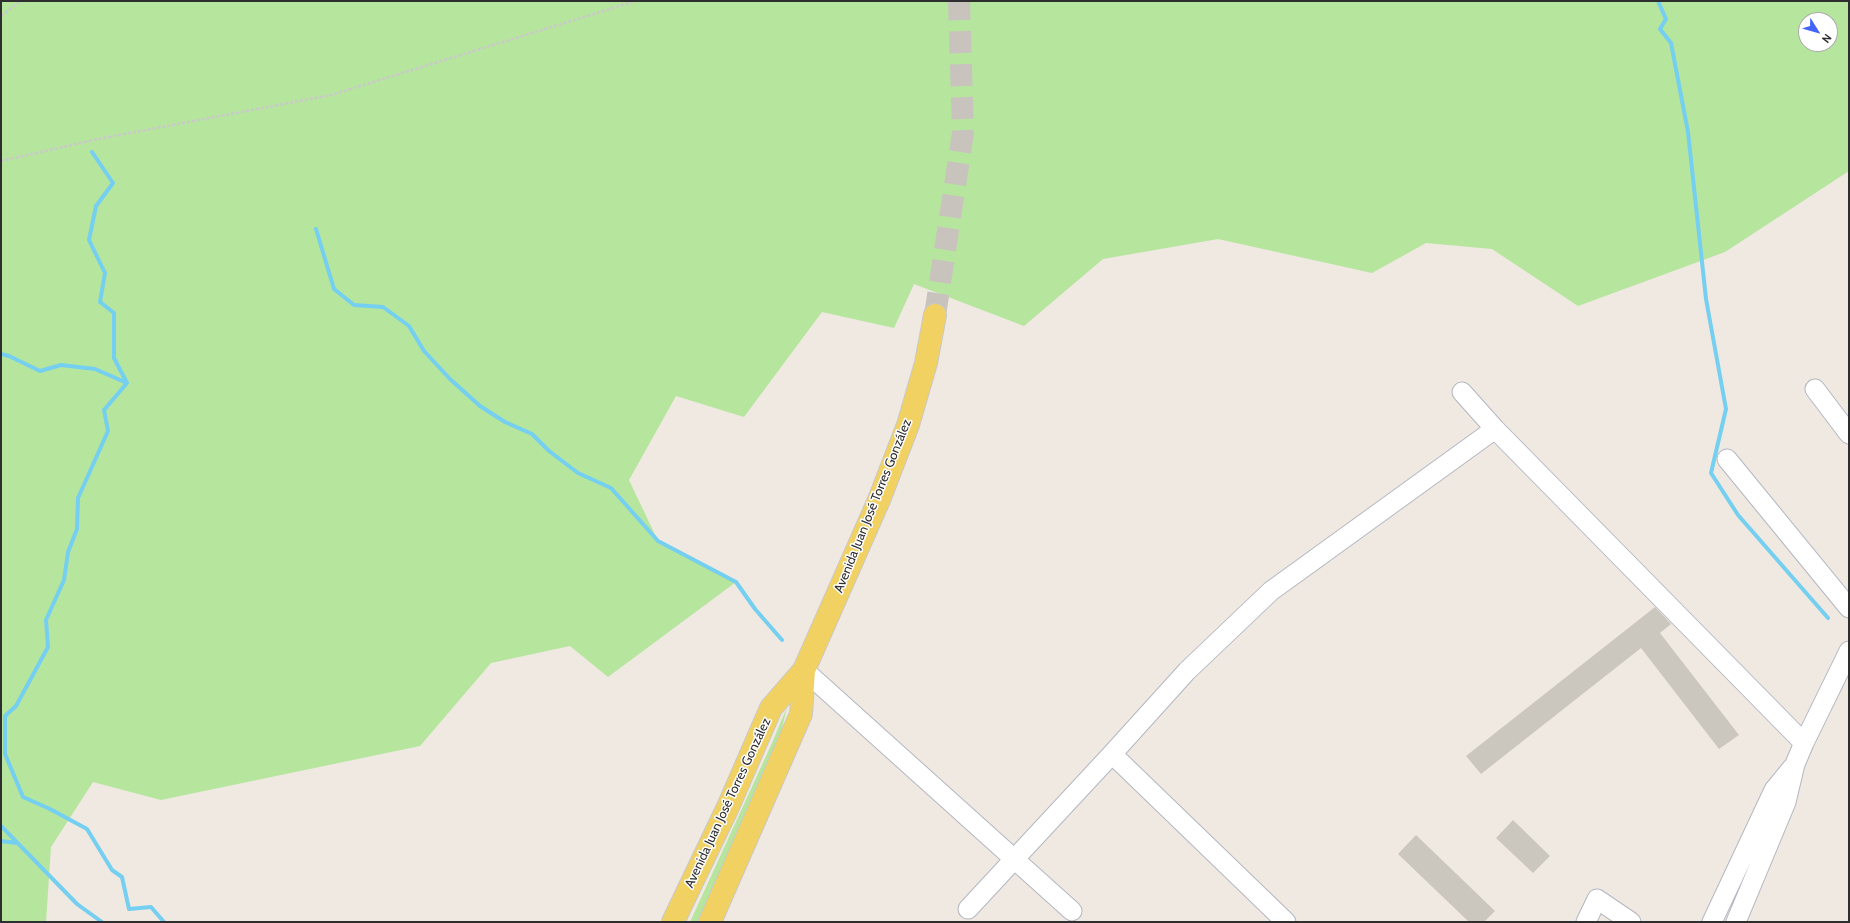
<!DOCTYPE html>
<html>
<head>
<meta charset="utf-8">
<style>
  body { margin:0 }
  #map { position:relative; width:1850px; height:923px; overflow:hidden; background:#efe9e1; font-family:Cabin,sans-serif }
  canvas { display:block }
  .frame { position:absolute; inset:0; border:2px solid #2e2e2e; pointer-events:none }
  .north { position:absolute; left:1798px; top:12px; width:40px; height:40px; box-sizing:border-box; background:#fff; border:1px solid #ababab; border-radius:50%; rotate:127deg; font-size:11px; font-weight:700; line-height:16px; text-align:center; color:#2e2e2e }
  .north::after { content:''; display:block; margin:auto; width:14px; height:18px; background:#4264fb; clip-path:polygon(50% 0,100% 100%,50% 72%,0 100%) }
</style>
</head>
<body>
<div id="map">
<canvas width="1850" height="923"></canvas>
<div class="frame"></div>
<div class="north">N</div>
</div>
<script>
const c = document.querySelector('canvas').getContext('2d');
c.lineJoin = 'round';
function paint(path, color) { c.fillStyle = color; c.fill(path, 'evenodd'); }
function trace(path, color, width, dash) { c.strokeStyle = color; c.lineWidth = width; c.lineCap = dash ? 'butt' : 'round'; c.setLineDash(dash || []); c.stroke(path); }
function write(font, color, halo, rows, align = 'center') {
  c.font = font + ' Cabin,sans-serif'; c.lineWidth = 3; c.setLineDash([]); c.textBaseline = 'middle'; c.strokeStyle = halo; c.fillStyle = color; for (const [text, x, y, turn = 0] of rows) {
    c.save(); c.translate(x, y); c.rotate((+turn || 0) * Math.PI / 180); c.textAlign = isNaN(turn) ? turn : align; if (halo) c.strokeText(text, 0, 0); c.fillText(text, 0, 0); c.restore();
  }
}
paint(new Path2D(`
  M1,1h1848v170l-124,81 -147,54 -86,-57 -66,-6 -54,30 -154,-34 -115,20 -79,67 -110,-42 -20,44 -72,-16 -78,105 -68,-21 -47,84 29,61 78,41 -128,95 -38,-31 -79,17 -71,83 -259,54 -68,-18 -42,65 -5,75h-45zM1806,20h24v24h-24z
  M787,707l-12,51 -74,164h-11l82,-179z`), '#b6e59e');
trace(new Path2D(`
  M1658,1l8,18 -6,10 11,14 17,89 18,167 20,110 -15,64 27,42 90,103
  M92,152l21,31 -17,23 -7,34 16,33 -5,29 14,11v45l13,25 -23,27 4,21 -30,67 -1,31 -9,23 -4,28 -18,40 2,27 -32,59 -11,10v38l18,43 27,12 37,20 25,41 10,7 7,32 22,-2 13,15
  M316,229l18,60 20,16 29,2 26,19 15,25 26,28 30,27 25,16 27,12 17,17 29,22 33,15 47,53 78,41 19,27 27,31
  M1,354l8,2 31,15 21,-6 34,4 32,14
  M1,826l76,78 25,18
  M1,841l16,2`), '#75cff0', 4);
paint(new Path2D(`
  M1655,607l16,17 -11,9 79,102 -20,14 -78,-101 -160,126 -15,-18z
  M1513,820l37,36 -17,17 -37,-35z
  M1416,835l79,76 -11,11h-15l-71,-68z`), '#cbc7bf');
trace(new Path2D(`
  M935,315l28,-182 -4,-132`), '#c8c4bd', 22, [22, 11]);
const minor = new Path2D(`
  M1815,389l34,45
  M1462,392l33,37 309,314
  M1727,459l122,149
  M804,670l268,241
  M1112,754l174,168
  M968,909l144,-155 75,-83 84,-80 224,-162
  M1586,922l11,-23 34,23
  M1712,922l62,-132 18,-22
  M1736,922l50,-120 9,-38 9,-21 45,-92`);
const major = new Path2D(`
  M673,922l55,-115 43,-99 33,-38 75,-170 29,-75 18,-62 9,-48
  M710,922l91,-208 3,-44`);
trace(minor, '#b4b7c1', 21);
trace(major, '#c9c9c9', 24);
trace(new Path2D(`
  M1,16l20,-15
  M1,161l97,-22 233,-44 305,-94`), '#c9c9c9', 2.5, [3, 2]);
trace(minor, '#fff', 19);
trace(major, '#f2d163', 22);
write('13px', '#2e2e2e', '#fff', [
  ["Avenida Juan José Torres González",873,506,-68],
  ["Avenida Juan José Torres González",728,803,-65]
]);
</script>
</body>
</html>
